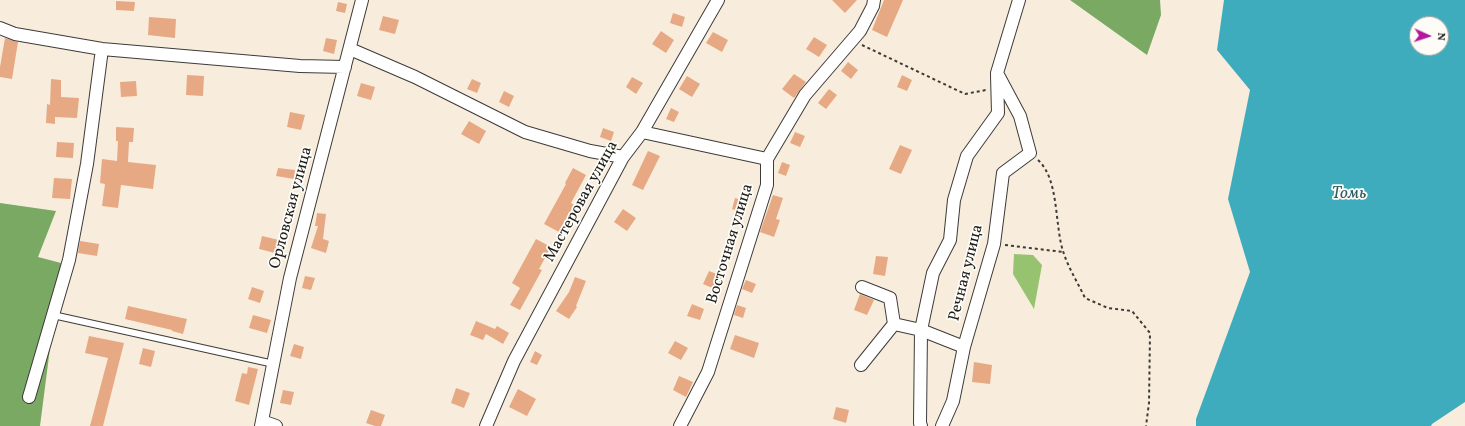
<!DOCTYPE html>
<html>
<head>
<meta charset="utf-8">
<style>
  body { margin:0 }
  #map { position:relative; width:1465px; height:426px; overflow:hidden; background:#f8eddc; font-family:Vollkorn,serif }
  canvas { display:block }
  .north { position:absolute; left:1409px; top:16px; width:40px; height:40px; box-sizing:border-box; background:#fdfcf7; border:1px solid #a3a29f; border-radius:50%; rotate:93deg; font-size:11px; font-weight:700; line-height:16px; text-align:center; color:#1c1c1c }
  .north::after { content:''; display:block; margin:auto; width:14px; height:18px; background:#b5179e; clip-path:polygon(50% 0,100% 100%,50% 72%,0 100%) }
</style>
</head>
<body>
<div id="map">
<canvas width="1465" height="426"></canvas>
<div class="north">N</div>
</div>
<script>
const c = document.querySelector('canvas').getContext('2d');
c.lineJoin = 'round';
function paint(path, color) { c.fillStyle = color; c.fill(path, 'evenodd'); }
function trace(path, color, width, dash) { c.strokeStyle = color; c.lineWidth = width; c.lineCap = dash ? 'butt' : 'round'; c.setLineDash(dash || []); c.stroke(path); }
function write(font, color, halo, rows, align = 'center') {
  c.font = font + ' Vollkorn,serif'; c.lineWidth = 3.5; c.setLineDash([]); c.textBaseline = 'middle'; c.strokeStyle = halo; c.fillStyle = color; for (const [text, x, y, turn = 0] of rows) {
    c.save(); c.translate(x, y); c.rotate((+turn || 0) * Math.PI / 180); c.textAlign = isNaN(turn) ? turn : align; if (halo) c.strokeText(text, 0, 0); c.fillText(text, 0, 0); c.restore();
  }
}
paint(new Path2D(`
  M1014,254l19,1 9,10 -8,44 -21,-35z`), '#97c371');
paint(new Path2D(`
  M1070,0h90l1,15 -14,40z
  M0,203l56,8 -18,46 23,6 -21,163h-40z`), '#79a963');
paint(new Path2D(`
  M1224,0h241v402l-33,22 -1,2h-235v-7l54,-147 -22,-73 22,-109 -33,-40zM1417,24h24v24h-24z`), '#3facbd');
paint(new Path2D(`
  M832,0h25l-12,13z
  M884,0h19l-16,37 -15,-7z
  M116,1l19,1 -1,9 -18,-1z
  M338,2l9,2 -2,9 -9,-2z
  M673,13l12,4 -3,10 -12,-4z
  M383,16l16,4 -4,14 -16,-4z
  M149,17l27,2 -1,19 -27,-3z
  M661,31l13,9 -8,13 -14,-9z
  M713,32l15,8 -6,12 -16,-9z
  M814,37l13,8 -8,12 -13,-8z
  M5,38l13,4 -6,37 -12,-2v-10z
  M326,38l11,2 -3,14 -11,-3z
  M848,62l10,8 -7,9 -10,-8z
  M794,74l12,8 -12,16 -12,-9z
  M187,75l17,1 -1,20 -17,-1z
  M902,75l10,5 -5,11 -10,-4z
  M687,76l13,8 -8,13 -13,-8z
  M632,77l11,6 -7,11 -10,-7z
  M51,79l10,1v17l18,1 -2,20 -22,-1v7l-9,-1 1,-19 3,1z
  M472,79l9,4 -4,10 -10,-4z
  M136,81l1,15 -16,1 -1,-15z
  M361,83l14,4 -4,13 -14,-4z
  M829,89l8,6 -11,14 -8,-6z
  M504,91l10,5 -5,11 -10,-5z
  M671,108l8,4 -5,10 -8,-3z
  M290,112l15,3 -4,15 -14,-3z
  M469,121l17,10 -7,13 -18,-10z
  M116,127l18,1 -1,14h-4l-1,20 28,3 -3,24 -32,-4 -3,23 -16,-2 3,-22 -5,-1 2,-24 15,2 1,-20h-2z
  M603,128l11,4 -3,9 -11,-4z
  M795,132l10,4 -5,11 -10,-4z
  M57,142l17,1 -1,15 -17,-1z
  M900,145l12,5 -11,24 -12,-5z
  M648,151l12,5 -17,34 -11,-5z
  M782,162l8,3 -4,11 -8,-3z
  M278,168l17,2 -1,9 -18,-3z
  M573,168l13,7 -15,28 3,2 -15,27 -15,-8 22,-40 -1,-1z
  M54,178l18,1 -2,20 -18,-1z
  M773,195l10,3 -7,21 4,1 -6,17 -14,-5z
  M735,198l13,4 -4,11 -12,-4z
  M623,209l13,9 -9,13 -13,-9z
  M317,213l9,1 -3,25 6,2 -3,12 -15,-5 7,-22h-3z
  M262,236l17,4 -4,13 -16,-4z
  M536,239l15,8 -12,22 3,1 -22,40 -10,-5 10,-17 -8,-5z
  M80,241l19,3 -2,12 -19,-3z
  M876,256l12,1 -3,19 -12,-2z
  M709,271l13,5 -5,14 -14,-6z
  M305,276l10,2 -4,12 -9,-2z
  M575,277l11,4 -10,25 1,1 -8,12 -13,-8 13,-19z
  M746,280l10,4 -4,9 -10,-4z
  M252,287l12,4 -4,12 -12,-4z
  M860,294l14,6 -7,15 -13,-5z
  M692,304l12,5 -4,11 -13,-4z
  M737,305l9,3 -3,10 -9,-3z
  M128,306l59,13 -4,15 -11,-3v-1l-47,-11z
  M253,315l18,5 -4,13 -18,-5z
  M476,321l19,8 2,-3 12,7 -6,11 -17,-10 -3,6 -13,-5z
  M735,335l24,8 -5,15 -24,-9z
  M89,336l35,7 -21,83h-13l18,-68 -23,-5z
  M675,341l13,7 -7,12 -13,-7z
  M294,344l10,3 -3,12 -11,-3z
  M143,348l12,3 -4,16 -12,-3z
  M535,351l7,4 -5,10 -7,-3z
  M974,362l18,3 -2,19 -18,-2z
  M248,367l10,2 -9,36 -14,-4 7,-28 5,1z
  M679,376l14,6 -7,15 -13,-7z
  M456,388l14,5 -6,15 -13,-5z
  M518,389l18,10 -9,17 -18,-9z
  M283,390l11,2 -3,13 -11,-2z
  M836,407l13,3 -3,13 -13,-4z
  M371,410l14,5 -4,11h-6l-9,-3z`), '#e7a984');
const lane = new Path2D(`
  M53,315l221,49`);
const street = new Path2D(`
  M0,28l15,6 87,15 198,17 45,1
  M350,49l65,28 110,55 65,19 33,6
  M642,132l125,27
  M862,287l28,11 4,26 27,6 43,17
  M861,365l33,-41
  M29,397l40,-137 18,-96 15,-115
  M262,421l14,5
  M261,426l29,-148 72,-278
  M486,426l28,-65 109,-204 19,-25 76,-132
  M680,426l28,-54 59,-187v-26l38,-64 55,-64 13,-25 1,-6
  M921,426l-1,-3 1,-93 12,-57 17,-33 4,-40 13,-44 31,-43 -1,-38
  M942,426l11,-25 11,-54 30,-103 9,-71 27,-20 -10,-37 -23,-43 22,-73`);
trace(lane, '#3d3b39', 8);
trace(street, '#3d3b39', 14);
trace(new Path2D(`
  M862,45l103,49 21,-4
  M1038,160c22,20 16,67 26,94 5,15 14,29 21,44l23,10 24,3 18,22 -1,70 -3,23
  M1005,245l58,7`), '#3d3b39', 2, [3, 3]);
trace(lane, '#fff', 6);
trace(street, '#fff', 12);
write('16px', '#1c1c1c', '#fdfcf7', [
  ["Мастеровая улица",582,202,-61],
  ["Орловская улица",292,208,-75],
  ["Восточная улица",731,244,-73],
  ["Речная улица",967,273,-76]
]);
write('italic 17px', '#2c5d64', '#fdfcf7', [
  ["Томь",1349,195]
]);
</script>
</body>
</html>
